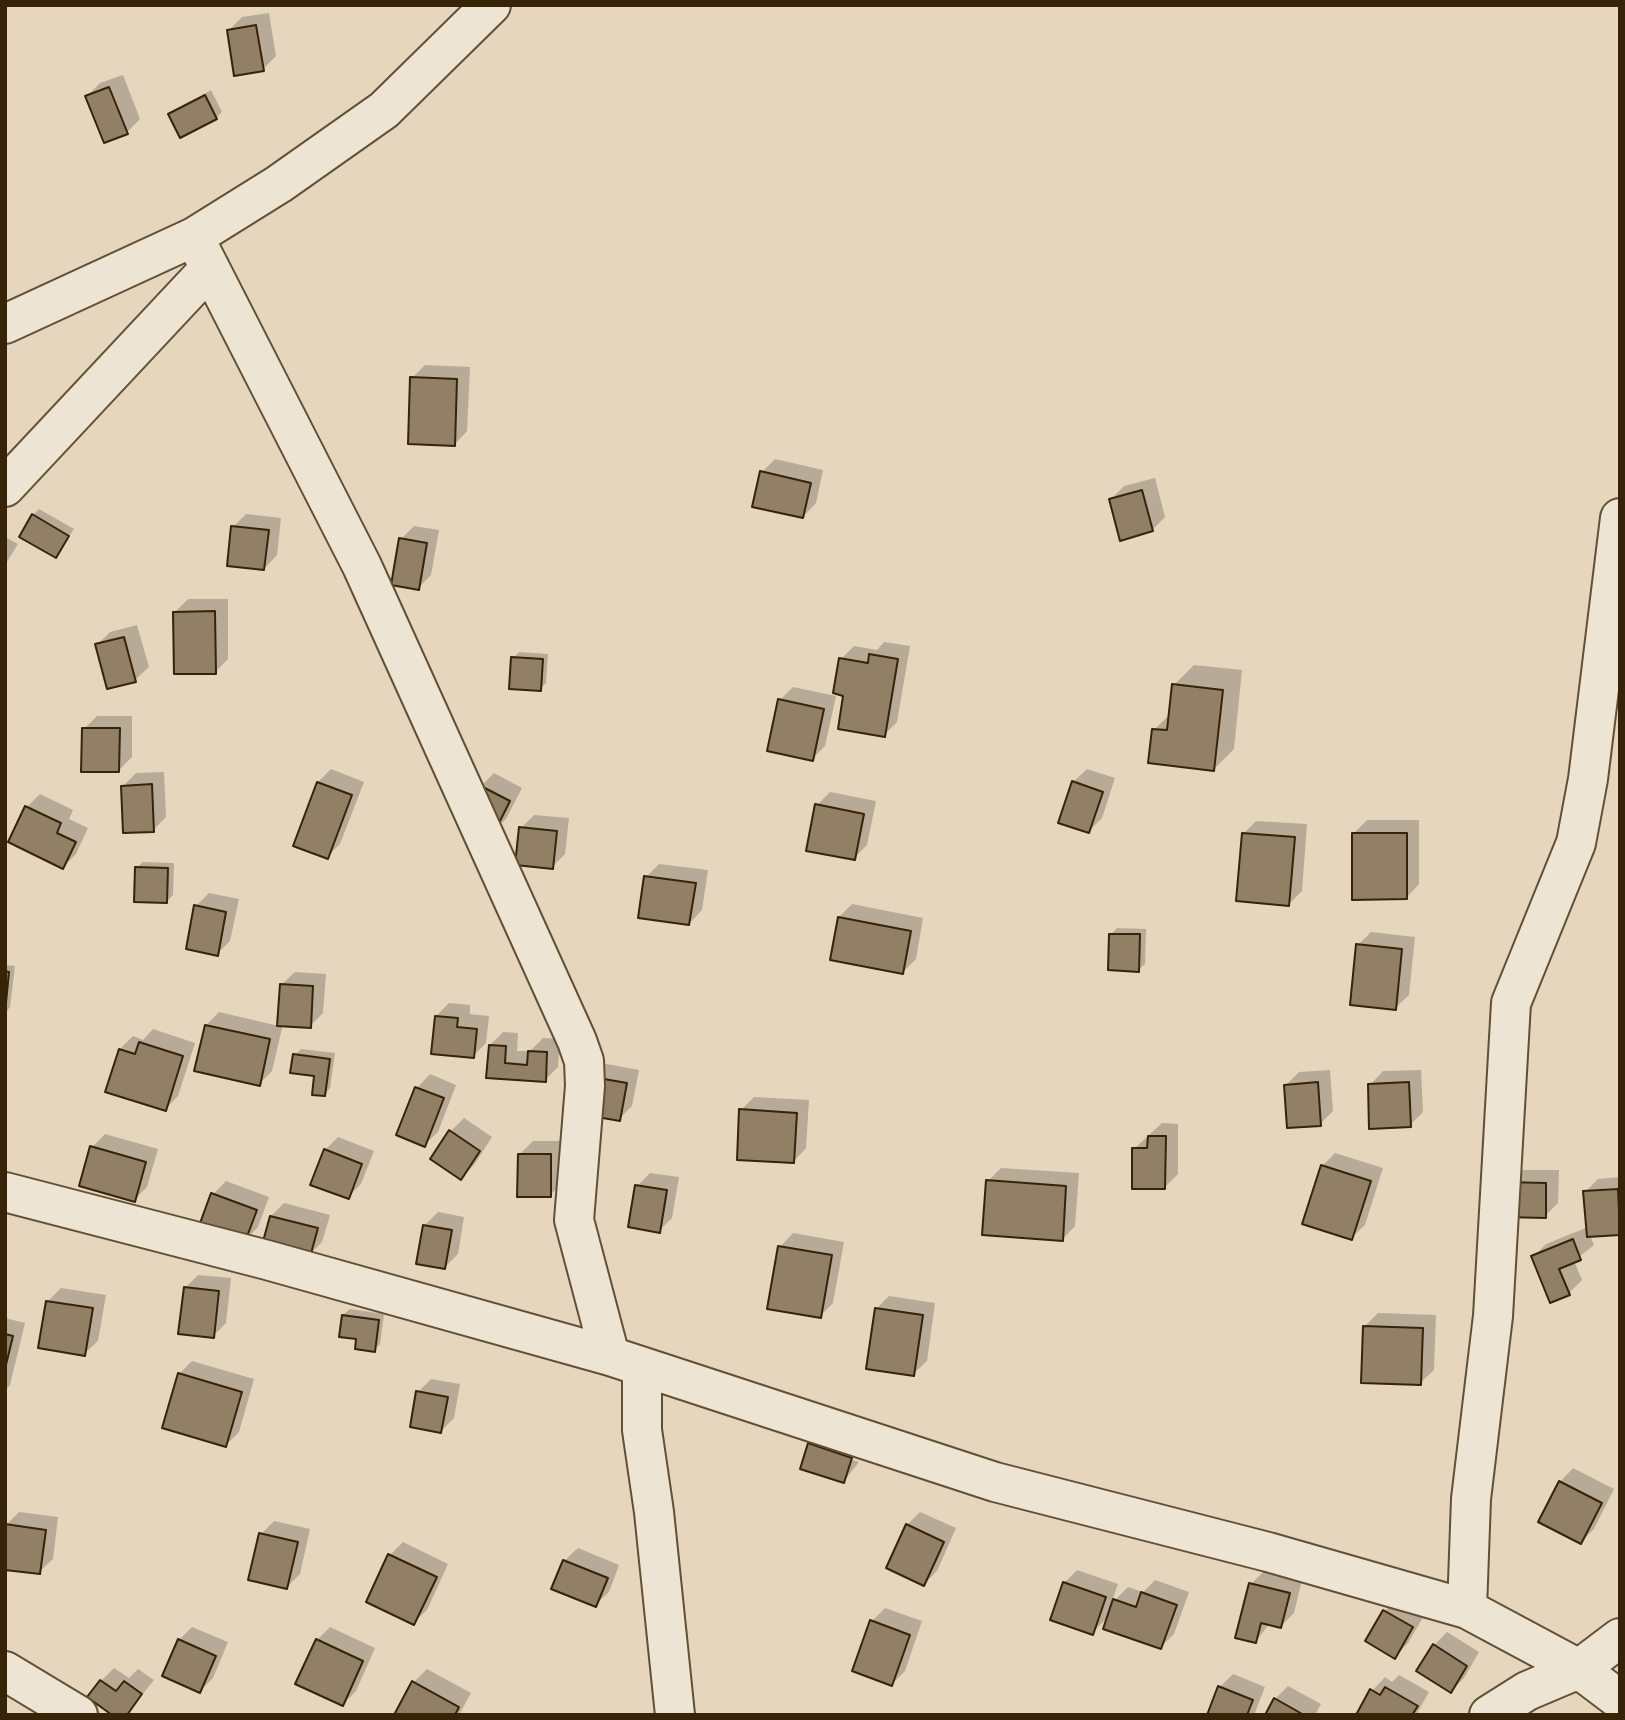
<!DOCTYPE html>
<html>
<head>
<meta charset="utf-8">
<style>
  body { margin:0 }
  #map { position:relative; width:1625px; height:1720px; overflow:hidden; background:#e5d6bd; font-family:"IM FELL DW Pica",serif }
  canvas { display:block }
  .frame { position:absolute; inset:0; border:7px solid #372307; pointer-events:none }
</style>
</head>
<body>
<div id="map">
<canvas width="1625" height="1720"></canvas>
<div class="frame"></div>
</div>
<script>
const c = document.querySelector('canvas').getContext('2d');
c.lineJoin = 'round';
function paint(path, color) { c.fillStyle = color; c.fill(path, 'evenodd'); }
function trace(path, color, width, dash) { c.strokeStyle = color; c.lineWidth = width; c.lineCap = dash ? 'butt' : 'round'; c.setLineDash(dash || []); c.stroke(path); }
paint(new Path2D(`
  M269,13l7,43 -13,13 -34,-39 13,-13z
  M123,75l17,44 -13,13 -22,9 -18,-45 13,-13z
  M211,90l11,22 -6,6 -46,-4z
  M425,365l45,2 -3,64 -13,14 -42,-67z
  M775,459l48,11 -7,33 -13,14 -41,-45z
  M1155,478l10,39 -13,13 -41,-31 13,-13z
  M39,509l35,20 -19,27 -22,-41z
  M246,514l35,4 -4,37 -13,14 -31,-42z
  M414,526l25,4 -8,45 -13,13 -17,-49z
  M5,537l13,7 -13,21z
  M188,599h40v60l-13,13 -40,-60z
  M137,625l12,42 -14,13 -38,-35 13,-13z
  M884,642l26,4 -13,76 -13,13 -39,-41 -4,-35 13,-13 23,4z
  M519,652l29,2 -2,29 -6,6 -27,-31z
  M1194,665l48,5 -8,79 -20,20 -60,-39 17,-17 3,-28z
  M793,687l43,9 -11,50 -13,13 -32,-59z
  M97,716h35v41l-13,13 -35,-41z
  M331,769l33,13 -24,62 -13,13 -32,-12 23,-63z
  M1087,769l28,9 -13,40 -13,13 -16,-49z
  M164,772l2,45 -13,13 -31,-43 14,-14z
  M494,773l28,15 -16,31 -14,13 -11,-46z
  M830,792l46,9 -9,44 -13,13 -37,-53z
  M40,794l33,16 -4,9 19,9 -12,26 -13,13 -36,-60z
  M534,815l35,3 -4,36 -13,13 -31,-39z
  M1367,820h52v64l-13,14 -53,-64z
  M1256,821l51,3 -5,67 -13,13 -46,-70z
  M143,862l31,1 -1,32 -6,6 -31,-33z
  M659,864l49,6 -6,40 -13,14 -43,-47z
  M209,893l30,6 -9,42 -13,13 -21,-48z
  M852,904l71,14 -7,41 -13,13 -64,-55z
  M1117,928l29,1 -1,35 -7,6 -27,-36z
  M1371,932l44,5 -6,58 -14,13 -37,-63z
  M5,965l10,1 -5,41 -5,6z
  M295,972l31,2 -3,39 -13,13 -27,-2 -11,47 -13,13 -53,-59 13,-13 60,14 2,-41z
  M449,1003l21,2v9l19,2 -3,27 -13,13 -37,-40z
  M153,1029l42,14 -17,53 -13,13 -45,-60 13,-13 10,4z
  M503,1032l15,1 -1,18h13l13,-13 17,1 -2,28 -13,13 -57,-3 2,-32z
  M301,1049l34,4 -5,35 -6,7 -8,-21 -21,-19z
  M585,1060l54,10 -7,36 -13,13z
  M1330,1070l3,41 -13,13 -34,-39 13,-13z
  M1421,1070l2,42 -13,13 -40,-40 13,-14z
  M430,1074l26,11 -18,47 -14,13 -26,-11 19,-46z
  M754,1097l55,3 -3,48 -13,14 -52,-52z
  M464,1118l28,19 -18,28 -13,13 -10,-47z
  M1162,1123l16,1v50l-13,13 -31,-38z
  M105,1134l53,15 -11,38 -13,13 -42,-53z
  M338,1137l36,14 -13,33 -13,13 -23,-47z
  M533,1141h30l1,41 -14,13 -31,-40z
  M1335,1153l48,15 -18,57 -14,13 -29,-72z
  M1001,1168l78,5 -4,53 -13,14 -74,-59z
  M1519,1170h40l-1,33 -13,13 -40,-1z
  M650,1173l29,4 -7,41 -13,13 -22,-45z
  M1620,1177v56l-30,2 4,10 -20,16 8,19 -13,13 -36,-36 13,-13 42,-17 -3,-35 13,-13z
  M226,1181l43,16 -11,30 -13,13 -32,-46z
  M284,1203l46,12 -8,27 -13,13 -38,-39z
  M438,1212l26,5 -6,37 -13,13 -20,-42z
  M793,1233l51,9 -11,61 -13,13 -40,-69z
  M198,1275l33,3 -5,45 -13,13 -28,-48z
  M61,1288l45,7 -8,46 -14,13 -36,-53z
  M889,1296l46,7 -8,58 -14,13 -37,-65z
  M350,1309l34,5 -4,30 -6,6 -16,-12 -15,-23z
  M1378,1313l58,2 -2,55 -14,13 -55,-57z
  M5,1318l20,5 -15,62 -5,5z
  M192,1361l62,18 -15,53 -13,13 -47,-71z
  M431,1379l29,5 -6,34 -13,13 -23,-39z
  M823,1431l41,14 -4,13 -45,-14v4l44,14 -15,19 -34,-37z
  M1573,1468l41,21 -20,40 -13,13 -41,-21 20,-39z
  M19,1512l39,5 -5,42 -14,13 -33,-47z
  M920,1512l36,16 -19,43 -13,13 -17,-59z
  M274,1521l36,8 -10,45 -13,13 -26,-53z
  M403,1542l45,22 -21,46 -14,13 -45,-22 22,-46z
  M578,1548l41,17 -10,27 -14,13 -31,-44z
  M1077,1570l41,14 -7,20 17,-17 15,5 12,-12 34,12 -15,42 -13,13 -52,-31 -17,17 -28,-50z
  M1264,1571l38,9 -8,33 -13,13 -11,-3 -14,18 -5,-57z
  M1398,1598l27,16 -17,29 -13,13 -28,-16 18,-29z
  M885,1608l37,13 -17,50 -13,13 -20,-63z
  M192,1627l36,15 -15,36 -13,13 -21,-51z
  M330,1627l45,21 -19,43 -13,13 -26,-64z
  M1447,1632l32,20 -15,26 -13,13 -17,-46z
  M114,1668l15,10 9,-9 16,11 -28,35 -25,-34z
  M427,1669l44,24 -12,22h-63l18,-33z
  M1233,1674l32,13 -11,28h-45l11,-28z
  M1399,1675l30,17 -13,23h-58l14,-24 13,-14 7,5z
  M1288,1686l33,18 -6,11h-48l8,-16z`), '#0003');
const building = new Path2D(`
  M256,25l8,46 -30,5 -7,-46z
  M109,87l19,47 -24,9 -19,-47z
  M205,95l12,24 -37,19 -12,-24z
  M410,377l47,2 -2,67 -47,-2z
  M760,471l51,12 -8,35 -51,-11z
  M1142,490l11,41 -33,10 -11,-42z
  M32,514l37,22 -13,22 -37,-21z
  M231,526l38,4 -5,40 -37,-4z
  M399,538l28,5 -8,47 -28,-5z
  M215,611l1,63h-42l-1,-62z
  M124,637l12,45 -29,7 -12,-45z
  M869,654l29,5 -13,78 -47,-8 5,-33 -10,-3 6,-35 29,5z
  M511,657l32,2 -2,32 -32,-2z
  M1172,684l51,6 -9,81 -66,-8 4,-34 15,1z
  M778,699l46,10 -11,52 -46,-10z
  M82,728h38l-1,44h-38z
  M1072,781l31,11 -14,41 -31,-10z
  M317,782l35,13 -24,64 -35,-13z
  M152,784l2,48 -31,1 -2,-47z
  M479,785l31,16 -17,34z
  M815,804l49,10 -9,46 -49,-9z
  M25,806l36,17 -4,10 19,9 -13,27 -55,-27z
  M519,827l38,4 -4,38 -38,-4z
  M1242,833l53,4 -6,69 -53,-5z
  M1352,833h55v66l-55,1z
  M135,867l33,1 -1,35 -33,-1z
  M644,876l52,7 -7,42 -51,-7z
  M194,905l32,7 -8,44 -32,-7z
  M838,917l73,14 -8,43 -73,-14z
  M1109,934h31l-1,38 -31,-2z
  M1356,944l46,5 -6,61 -46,-5z
  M5,971l4,1 -4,41z
  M280,984l33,2 -2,42 -34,-2z
  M435,1016l23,2 -1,9 20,2 -3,29 -43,-4z
  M205,1025l65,14 -10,47 -66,-15z
  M139,1042l44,14 -17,55 -61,-19 14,-43 16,5z
  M489,1045l17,1 -1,17 22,2 1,-14 19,1 -1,30 -60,-4z
  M293,1054l37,5 -5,37 -13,-1 2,-19 -24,-3z
  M570,1073l57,10 -7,38 -57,-10z
  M1318,1082l3,44 -34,2 -3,-43z
  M1409,1082l2,45 -42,2 -1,-45z
  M415,1087l29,11 -19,49 -29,-12z
  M739,1109l58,4 -3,50 -57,-3z
  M449,1130l31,21 -19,29 -31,-21z
  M1148,1136h18l-1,53h-33v-41h15z
  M90,1146l56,16 -11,40 -56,-16z
  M324,1149l38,15 -13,35 -39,-14z
  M518,1154h33v43h-34z
  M1321,1165l50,16 -19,59 -50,-16z
  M986,1180l80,6 -3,55 -81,-6z
  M1504,1182l42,1v35l-42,-1z
  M635,1185l32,5 -7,43 -32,-6z
  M1618,1189l2,46 -33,2 -4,-46z
  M211,1193l46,17 -12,32 -46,-16z
  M270,1216l48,12 -8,29 -48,-12z
  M423,1225l29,5 -7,39 -29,-5z
  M1573,1239l8,21 -22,9 11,26 -20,8 -19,-47z
  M778,1246l54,9 -11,63 -54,-9z
  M184,1287l35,4 -5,47 -36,-4z
  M46,1301l47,7 -8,48 -47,-8z
  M875,1308l48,7 -9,61 -48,-7z
  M342,1315l37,5 -4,32 -20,-3 1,-10 -17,-2z
  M1363,1326l60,2 -2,57 -60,-2z
  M5,1334l8,2 -8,33z
  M178,1373l64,19 -16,55 -64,-19z
  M416,1391l32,6 -7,36 -31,-6z
  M808,1443l44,15 -8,25 -44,-14z
  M1559,1481l43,22 -21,41 -43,-22z
  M5,1524l41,6 -6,44 -35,-4z
  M906,1524l38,18 -20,44 -38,-18z
  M259,1533l39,9 -11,47 -39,-9z
  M388,1554l49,23 -23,48 -48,-23z
  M563,1560l45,18 -12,29 -45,-18z
  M1063,1582l43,15 -13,38 -43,-15z
  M1249,1583l41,10 -9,35 -20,-5 -5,20 -21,-5z
  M1141,1592l36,13 -16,44 -58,-20 10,-30 23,8z
  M1383,1610l30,17 -18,32 -30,-18z
  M870,1620l40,15 -18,51 -40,-15z
  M178,1639l38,17 -16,37 -38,-17z
  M316,1639l47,22 -20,45 -48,-22z
  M1433,1644l34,22 -16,27 -35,-22z
  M100,1680l16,11 8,-10 18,13 -15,21h-15l-25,-18z
  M412,1681l47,26 -4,8h-61z
  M1218,1686l35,14 -6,15h-40z
  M1385,1687l33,19 -6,9h-56l14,-26 10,6z
  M1274,1698l30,17h-39z`);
paint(building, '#918066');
trace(building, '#372307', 2);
const minor = new Path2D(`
  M194,237l168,329 215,475 7,20 1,25 -11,134 36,136
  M5,324l189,-87 85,-53 105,-74 107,-105
  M5,487l205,-219
  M5,1192l262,68 343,96 385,126 273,70 199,57 112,60 41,31
  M642,1367v63l12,82 21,203
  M1467,1609l4,-110 22,-183 18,-313 65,-160 12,-64 32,-261
  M5,1671l73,44
  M1489,1715l38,-24 52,-22 41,-31`);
trace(minor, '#625034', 42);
trace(minor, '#eee4d4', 38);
</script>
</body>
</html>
